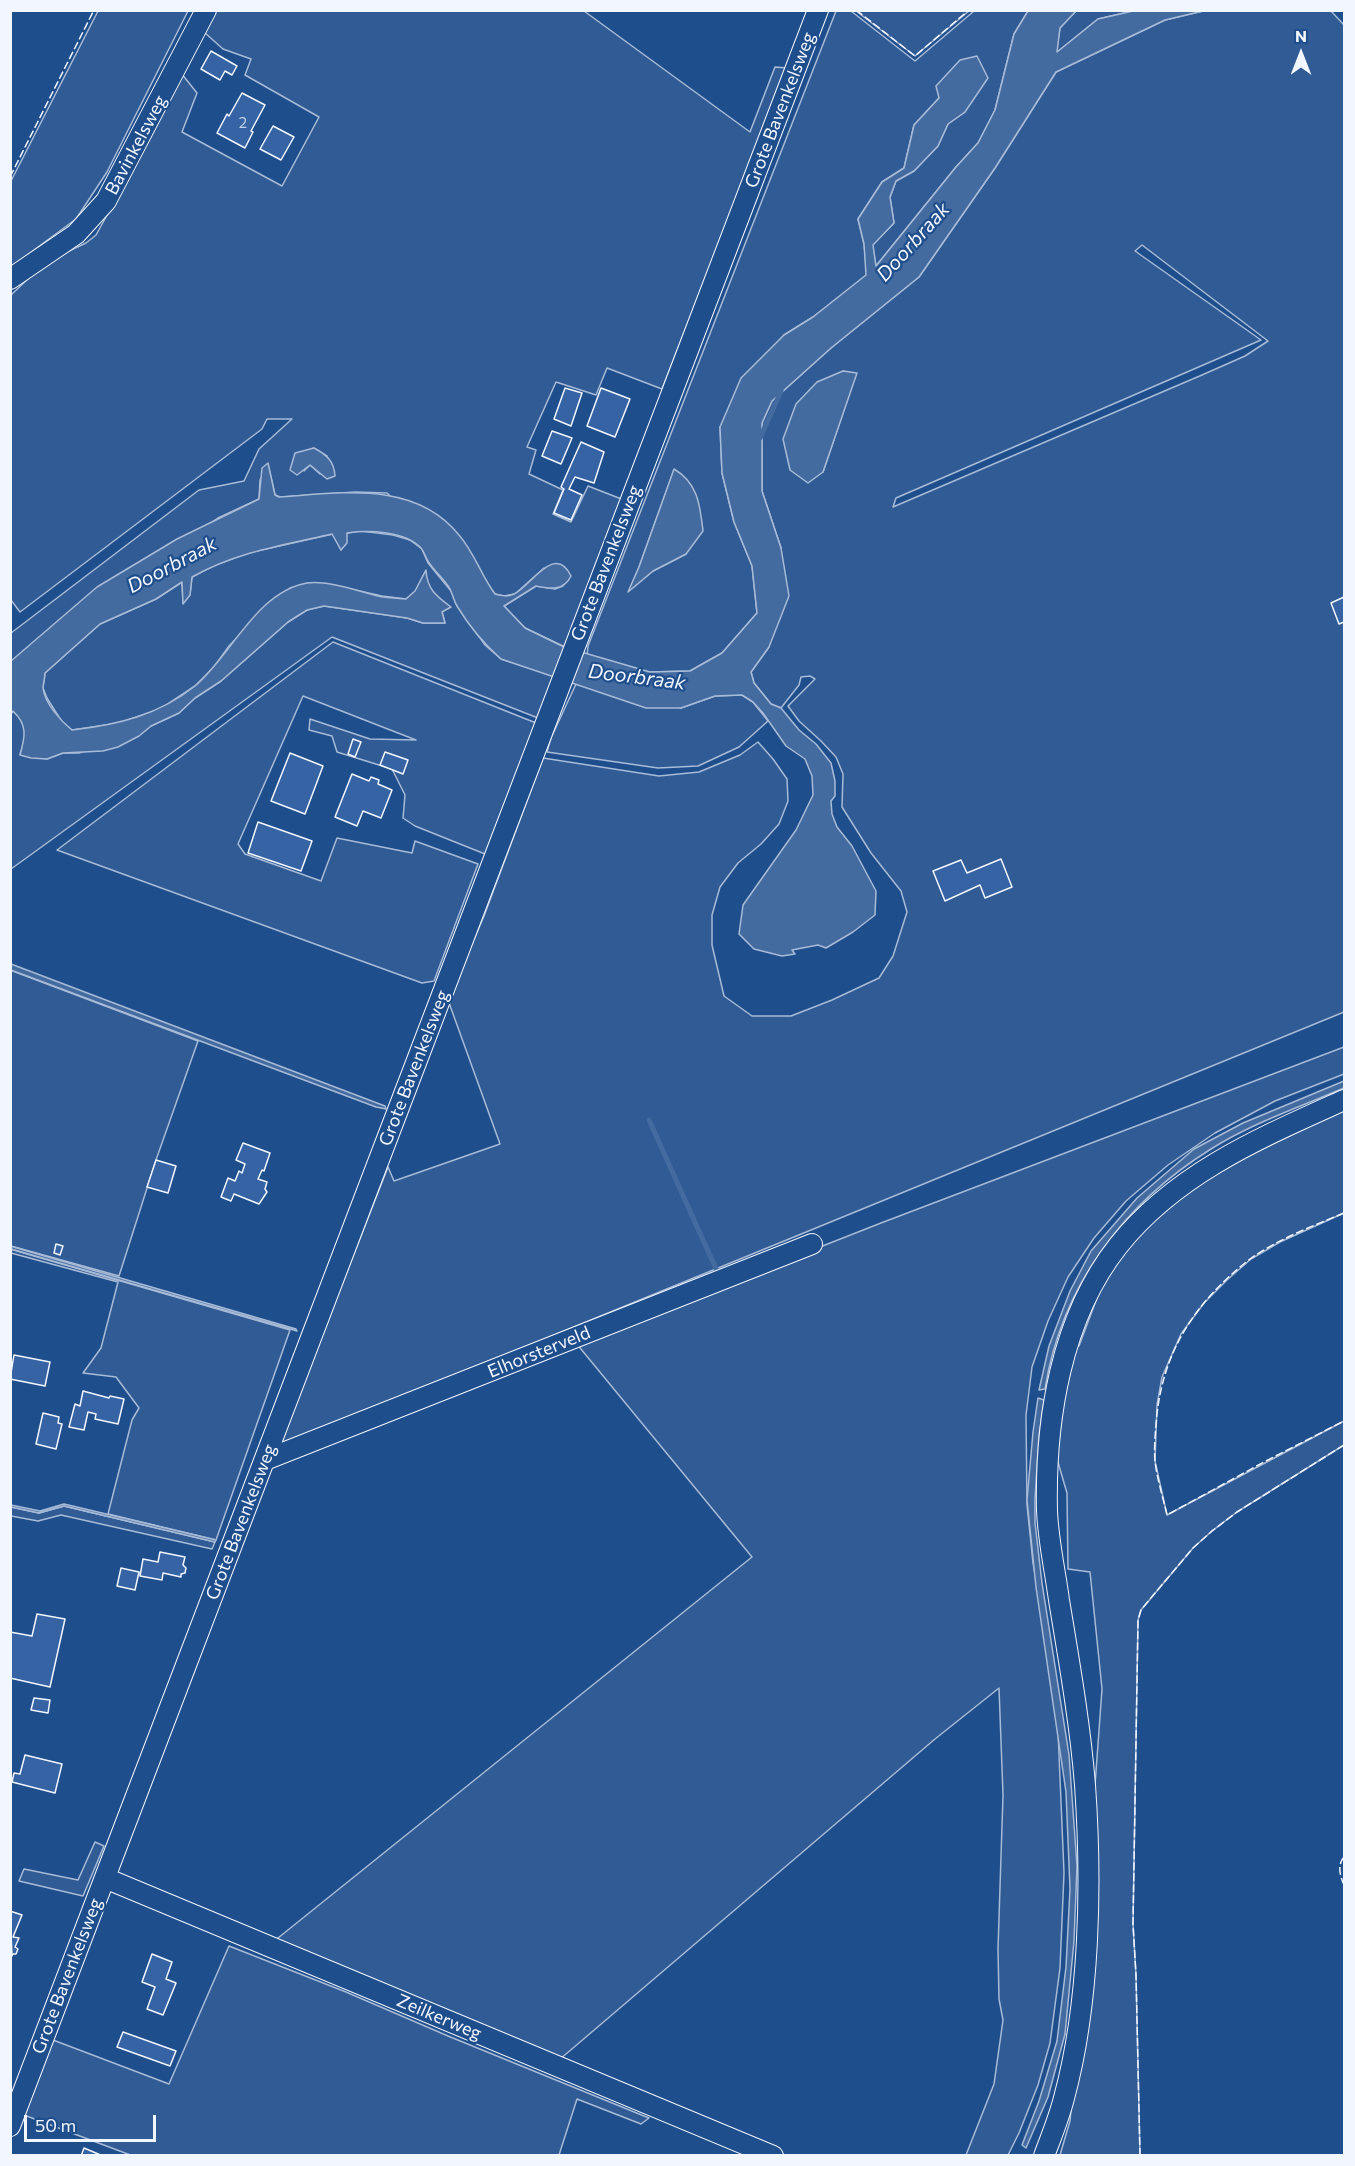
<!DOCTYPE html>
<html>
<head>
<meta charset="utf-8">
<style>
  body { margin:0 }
  #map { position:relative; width:1355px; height:2166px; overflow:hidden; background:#1f4e8c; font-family:Commissioner,sans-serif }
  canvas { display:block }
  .frame { position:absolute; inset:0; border:12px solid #f2f6ff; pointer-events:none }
  .north { position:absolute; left:1271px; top:24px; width:60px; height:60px; -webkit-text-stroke:4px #1f4e8c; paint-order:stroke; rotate:0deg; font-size:16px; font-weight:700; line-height:24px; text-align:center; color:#f2f6ff }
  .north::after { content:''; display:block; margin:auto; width:21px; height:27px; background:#f2f6ff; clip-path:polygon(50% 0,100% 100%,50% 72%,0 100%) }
  .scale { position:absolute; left:24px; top:2115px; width:132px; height:27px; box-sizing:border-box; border:3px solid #f2f6ff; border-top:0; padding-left:8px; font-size:18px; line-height:21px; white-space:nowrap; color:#f2f6ff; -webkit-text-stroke:4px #1f4e8c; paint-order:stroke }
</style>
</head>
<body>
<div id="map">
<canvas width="1355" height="2166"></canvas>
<div class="frame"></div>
<div class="north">N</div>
<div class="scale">50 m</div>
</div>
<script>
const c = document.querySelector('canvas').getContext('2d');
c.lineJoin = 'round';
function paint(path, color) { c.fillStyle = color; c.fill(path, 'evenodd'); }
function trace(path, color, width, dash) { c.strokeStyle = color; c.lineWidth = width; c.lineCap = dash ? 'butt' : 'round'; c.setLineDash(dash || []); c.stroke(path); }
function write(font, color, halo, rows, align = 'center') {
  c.font = font + ' Commissioner,sans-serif'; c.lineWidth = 4.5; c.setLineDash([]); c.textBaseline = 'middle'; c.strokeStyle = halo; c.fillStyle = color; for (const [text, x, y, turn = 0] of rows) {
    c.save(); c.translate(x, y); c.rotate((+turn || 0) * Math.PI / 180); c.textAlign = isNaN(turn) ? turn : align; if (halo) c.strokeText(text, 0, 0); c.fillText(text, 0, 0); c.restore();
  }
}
const built = new Path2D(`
  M98,11h90l-81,161 -31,47 -65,48v-86z
  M215,11h369l166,121 25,-65 12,1 -125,321 -55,-21 -11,27 -40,-13 -29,65 9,3 -7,24 34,16 -10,24 18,8 17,-36 36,14 -59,147 -40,-19 -21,-22 32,-20 19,3 8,-3 -19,-18 -29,26 -11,2 -9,-2 -6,-8 -102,-93 -31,-1 -76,5 -5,-2 -7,-31 -8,16 -1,19 -41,19 -207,143v-28l188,-143 45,-9 15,-32 33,-30h-25l-5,10 -242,183 -9,-12v-305l19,-18 37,-25 19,-9 10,-8 30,-54 55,-108 16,20 -15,39 100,54 37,-69 -74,-42 6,-16 -28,-10 -19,-17zM313,448l14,8 -7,18 -10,-9 -6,6z
  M836,11h15l64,50 59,-50h54l-14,23 -19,76 -17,33 -22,24 -80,99 -4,-21 22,-22 -4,-26 6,-16 18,-10 24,-25 10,-22 17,-12 -26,-14 -25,27 -10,43 -22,14 -24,37 6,25 3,31 -54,42 -29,18 -64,92 2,46 12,49 18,44 5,47 -35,40 -32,18 -41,1 -62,-17 1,-9zM674,470l12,84 -33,17 -24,20 10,-24z
  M856,11l1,-1 112,1 -54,45z
  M1076,11h57l-35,8 -42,34 4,-25z
  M1203,11h128l13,14v987l-1066,436 110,-281 6,14 106,-37 -52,-144 36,-84 59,-158 116,18 40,-4 41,-17 18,-13 15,17 14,20 1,22 -9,23 -18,20 -23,19 -18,24 -8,28v30l12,51 28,20h39l41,-16 47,-22 14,-22 14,-44 -6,-21 -30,-38 -29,-46 1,-33 -7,-17 -15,-16 -22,-20 -11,-15 27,-27 -5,-3 -9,1 -2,8 -18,23 -10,-4 -17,-21 -3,-11 18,-25 12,-99 -19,-57v-68l10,-22 59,-53 88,-71 76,-109 61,-96 109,-52zM1142,245l126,96 -23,15 -43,19 -309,132 3,-9 365,-158 -126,-89zM843,371l13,3 -33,98z
  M361,531l32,4 17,5 12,9 6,14 23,28 5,13 29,41 16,14 54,17 -17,42 -206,-81 -321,232 -1,-155 3,-3 7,7 5,11v11l-5,14 27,5 16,-6h16l62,-19 10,-8 28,-13 16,-15 26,-17 67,-59 19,-12 17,-4 83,12 16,5h22l-3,-11 -15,-30 -2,-10 -10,20 -9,7 -24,-3 -27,-6 -46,-7 -19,5 -15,10 -46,48 -15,21 -18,18 -36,24 -41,14 -47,7 -10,-8 -15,-24 -4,-10 2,-15 55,-49 56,-25 26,-17 1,21 7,-8 2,-18 23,-12 33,-12 85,-19 8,16 6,-17z
  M333,642l203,81 -51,131 -70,-28 -12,-8 2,-23 -13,-26 -55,-17 -5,-16 -23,-6 1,-11 60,20 46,1 -113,-44 -65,148 7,10 76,27 16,-43 75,15 3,-12 63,23 -44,117 -12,2 -365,-133z
  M576,684l29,8 76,16 34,-12 27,-1 11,7 15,19 -29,26 -41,19 -40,2 -111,-16 4,-14z
  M10,970l188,71 -42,119 -37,116 -108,-30z
  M1344,1047v27l-69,27 -60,32 -47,32 -42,36 -32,37 -26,39 -20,44 -16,46 -6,48 1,90 6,58 16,85 9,83 6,142 -4,95 -10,75 -12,42 -19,48 -11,22h-42l28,-71 9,-64 -4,-21 -1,-50 5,-154 -4,-107 -64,51 -376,321 -286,-118 479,-385 -176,-214 305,-120z
  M1344,1109v104l-64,29 -29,17 -24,21 -23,23 -23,31 -19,43 -5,28 -2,56 12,54 177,-94v24l-107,67 -25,19 -19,17 -52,62 -3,10 -5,304 3,51 4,180h-80l10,-34 3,-33 29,-399 -12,-117 -22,-3 -1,-76 -10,-34 13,-115 9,2 24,-64 51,-71 90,-53z
  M10,1249l280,81 -74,210 -108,-26 24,-94 7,-12 -23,-31 -33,-4 18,-25 17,-66 -107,-29z
  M64,1506l151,36 -3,7 -151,-34 -23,6 -27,-5v-9l28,6z
  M95,1842l9,4 -21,50 -64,-15 5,-12 54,11z
  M229,1946l117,46 102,44 201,82 -8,6 -64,-25 -18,56 -426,1 -109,-41 29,-75 116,44z`);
paint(built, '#305b95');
trace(built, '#a8bbd7', 1.5);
const water = new Path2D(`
  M1028,11h48l-16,17 -3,24 41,-33 35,-8h70l-38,9 -109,52 -61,96 -76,109 -88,71 -59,53 -10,22v68l19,57 8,48 -20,51 -18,25 3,11 17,21 10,4 18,22 17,14 15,19 4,18v15l-4,5 1,13 5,13 15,19 24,45 -1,24 -22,17 -27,16 -8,-3 -26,5 3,4 -13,2 -28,-7 -15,-15 4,-29 53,-75 17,-35 -1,-19 -7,-17 -19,-13 -23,-33 -10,-11 -11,-7 -27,1 -34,12h-35l-145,-49c-17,-15 -32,-33 -44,-53 -3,-5 -4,-11 -7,-17 -5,-9 -14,-16 -20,-25 -4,-4 -5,-11 -9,-16 -16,-17 -52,-18 -74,-15v10l-6,7 -9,-16c-49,11 -95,18 -140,43l-2,18 -7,9 -1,-22 -26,17 -56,25 -55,49c0,5 -2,11 -2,15 2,16 18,33 29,42 45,-5 87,-15 123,-44 36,-30 61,-94 112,-103 20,-3 51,8 71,13 9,2 19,2 28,3l9,-8 11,-21c1,19 10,26 25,37l-9,5 3,11h-22l-16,-5 -83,-12 -17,4 -19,12 -67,59 -26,17 -16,15 -28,13 -12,10 -21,11 -15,4 -40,2 -16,6 -16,-1 -11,-3c5,-18 8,-30 -7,-44l-2,3v-53l86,-74 80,-48 82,-40 3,-31 6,-5 7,32 4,2c62,-4 136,-17 180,38 15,17 22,40 36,59 7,2 12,3 19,0 16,-7 41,-52 57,-18 -7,15 -21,13 -35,10l-32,20 21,22 39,19 86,25 40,-1 32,-18 35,-40 -5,-47 -18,-44 -12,-49 -2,-46 21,-49 43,-43 29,-18 53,-42 -2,-31 -6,-25 24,-37 22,-14 10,-43 25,-27 -3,-12 24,-26 17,-4 11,22 -23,34 -17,12 -10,22 -24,25 -18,10 -6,16 4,26 -21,22 3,21 80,-99 22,-24 17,-33 19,-76z
  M843,371l14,2 -34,99 -15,11 -18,-13 -7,-31 13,-35 21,-22z
  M314,448c13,7 20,13 21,28l-8,3 -17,-14 -13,10 -7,-5 5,-17z
  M674,469c24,14 26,36 29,62l-17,23 -33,17 -25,21 11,-25z
  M11,964l366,139 8,3 1,3 -10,-2 -365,-137z
  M1344,1081v7c-44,19 -92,35 -133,61 -87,54 -150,138 -166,240l-6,1 10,-44 21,-55 21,-40 46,-53 57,-49 49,-26z
  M10,1246l286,83 1,2 -286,-82z
  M1038,1398l6,2 -5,36 -4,63v24l7,60 27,172 8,111 -3,75 -9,93 -17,63 -22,51 -4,-3 17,-44 18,-60 9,-74 4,-78 -4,-97 -30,-205 -9,-87 6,-68z
  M64,1504l152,36 -1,2 -151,-36 -25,7 -28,-6v-2l29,6z`);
paint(water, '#446ba0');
trace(water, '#a8bbd7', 1.5);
trace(new Path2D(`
  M760,438l21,-47
  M649,1120l68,151`), '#446ba0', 5);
const building = new Path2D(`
  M211,51l26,15 -5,9 -7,-4 -5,9 -19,-11z
  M242,93l23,12 -14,26 2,1 -8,16 -28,-15 10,-19 2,2z
  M273,126l21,11 -13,23 -21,-11z
  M565,388l17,5 -11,33 -17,-7z
  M601,388l29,11 -15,38 -28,-11z
  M552,431l20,7 -11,26 -19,-8z
  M581,442l23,10 -10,31 -19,-6 -6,12 13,6 -11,25 -17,-7 10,-24 -3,-2z
  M1344,597v25l-5,2 -8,-21z
  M353,739l8,3 -6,15 -7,-3z
  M385,752l23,8 -5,14 -23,-9z
  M290,753l33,13 -18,48 -34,-13z
  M352,774l17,7 2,-4 8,3 -1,4 14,6 -11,28 -18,-7 -6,15 -22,-9z
  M258,822l54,19 -11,30 -53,-18z
  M1001,859l11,28 -27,11 -5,-13 -35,16 -12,-30 28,-11 6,13z
  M243,1143l27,10 -6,18 -2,-1 -4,9 9,3 -2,7 2,3 -8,12 -25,-10 -3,7 -10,-4 7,-19 7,3 4,-10 3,2 3,-9 -9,-4z
  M156,1160l20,6 -8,27 -21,-6z
  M56,1244l7,2 -3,9 -6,-2z
  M14,1355l36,7 -5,24 -35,-7z
  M83,1391l26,7 1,-2 14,3 -6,25 -23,-5 1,-5 -8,-2 -4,18 -15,-3 6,-23 5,2z
  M43,1413l16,4 -1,6 4,1 -6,25 -20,-5z
  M160,1552l25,5 -2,8 3,3 -1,5 -4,1v3l-18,-4 -1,7 -22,-4 3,-17 15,3z
  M121,1568l18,4 -4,18 -18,-4z
  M37,1614l28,5 -15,68 -40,-9v-46l22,4z
  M34,1698l16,2 -2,13 -17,-3z
  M25,1755l37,9 -7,29 -43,-11 2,-9 6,1z
  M10,1911l12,4 -9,22 6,1 -4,9 3,2 -2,5h-3l-1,2z
  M152,1954l20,8 -6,17 10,4 -13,32 -16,-6 8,-22 -13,-5z
  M123,2032l53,19 -6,15 -53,-19z
  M84,2148l19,8h-22z`);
paint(building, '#3563a3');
trace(building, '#f2f6ff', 1.5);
const minor = new Path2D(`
  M10,279l66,-45 30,-33 100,-191
  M265,1460l547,-216
  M105,1878l668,278
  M10,2126l808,-2116
  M1044,2156c7,-19 15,-38 20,-58 26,-96 28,-214 21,-313 -5,-62 -16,-124 -26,-185 -4,-30 -11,-60 -12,-90 -2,-90 14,-192 71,-264 58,-73 144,-109 226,-146`);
trace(minor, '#f2f6ff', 22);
trace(minor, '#1f4e8c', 20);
trace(new Path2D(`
  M856,10l59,46 54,-46
  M10,177l84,-167
  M1344,1213c-31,13 -66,26 -94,46 -56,44 -89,94 -94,166 -1,11 -2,25 -1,36 2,18 8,36 12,54l97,-53 80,-41
  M1344,1857c-7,8 -4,19 0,28
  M1140,2156l-4,-181 -3,-51 5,-304 3,-10 9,-11 43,-51 19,-17 25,-19 107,-67`), '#f2f6ff', 1.5, [8, 3]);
write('15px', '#c3d1e8', null, [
  ["2",243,123]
]);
write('18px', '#f2f6ff', '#1f4e8c', [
  ["Grote Bavenkelsweg",780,110,-69],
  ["Bavinkelsweg",136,145,-62],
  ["Grote Bavenkelsweg",606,563,-69],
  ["Grote Bavenkelsweg",414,1068,-69],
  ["Elhorsterveld",539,1352,-22],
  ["Grote Bavenkelsweg",241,1522,-69],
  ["Grote Bavenkelsweg",67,1976,-69],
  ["Zeilkerweg",439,2017,23]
]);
write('italic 20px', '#f2f6ff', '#1f4e8c', [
  ["Doorbraak",913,242,-48],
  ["Doorbraak",172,565,-28],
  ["Doorbraak",637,677,7]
]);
</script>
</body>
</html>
